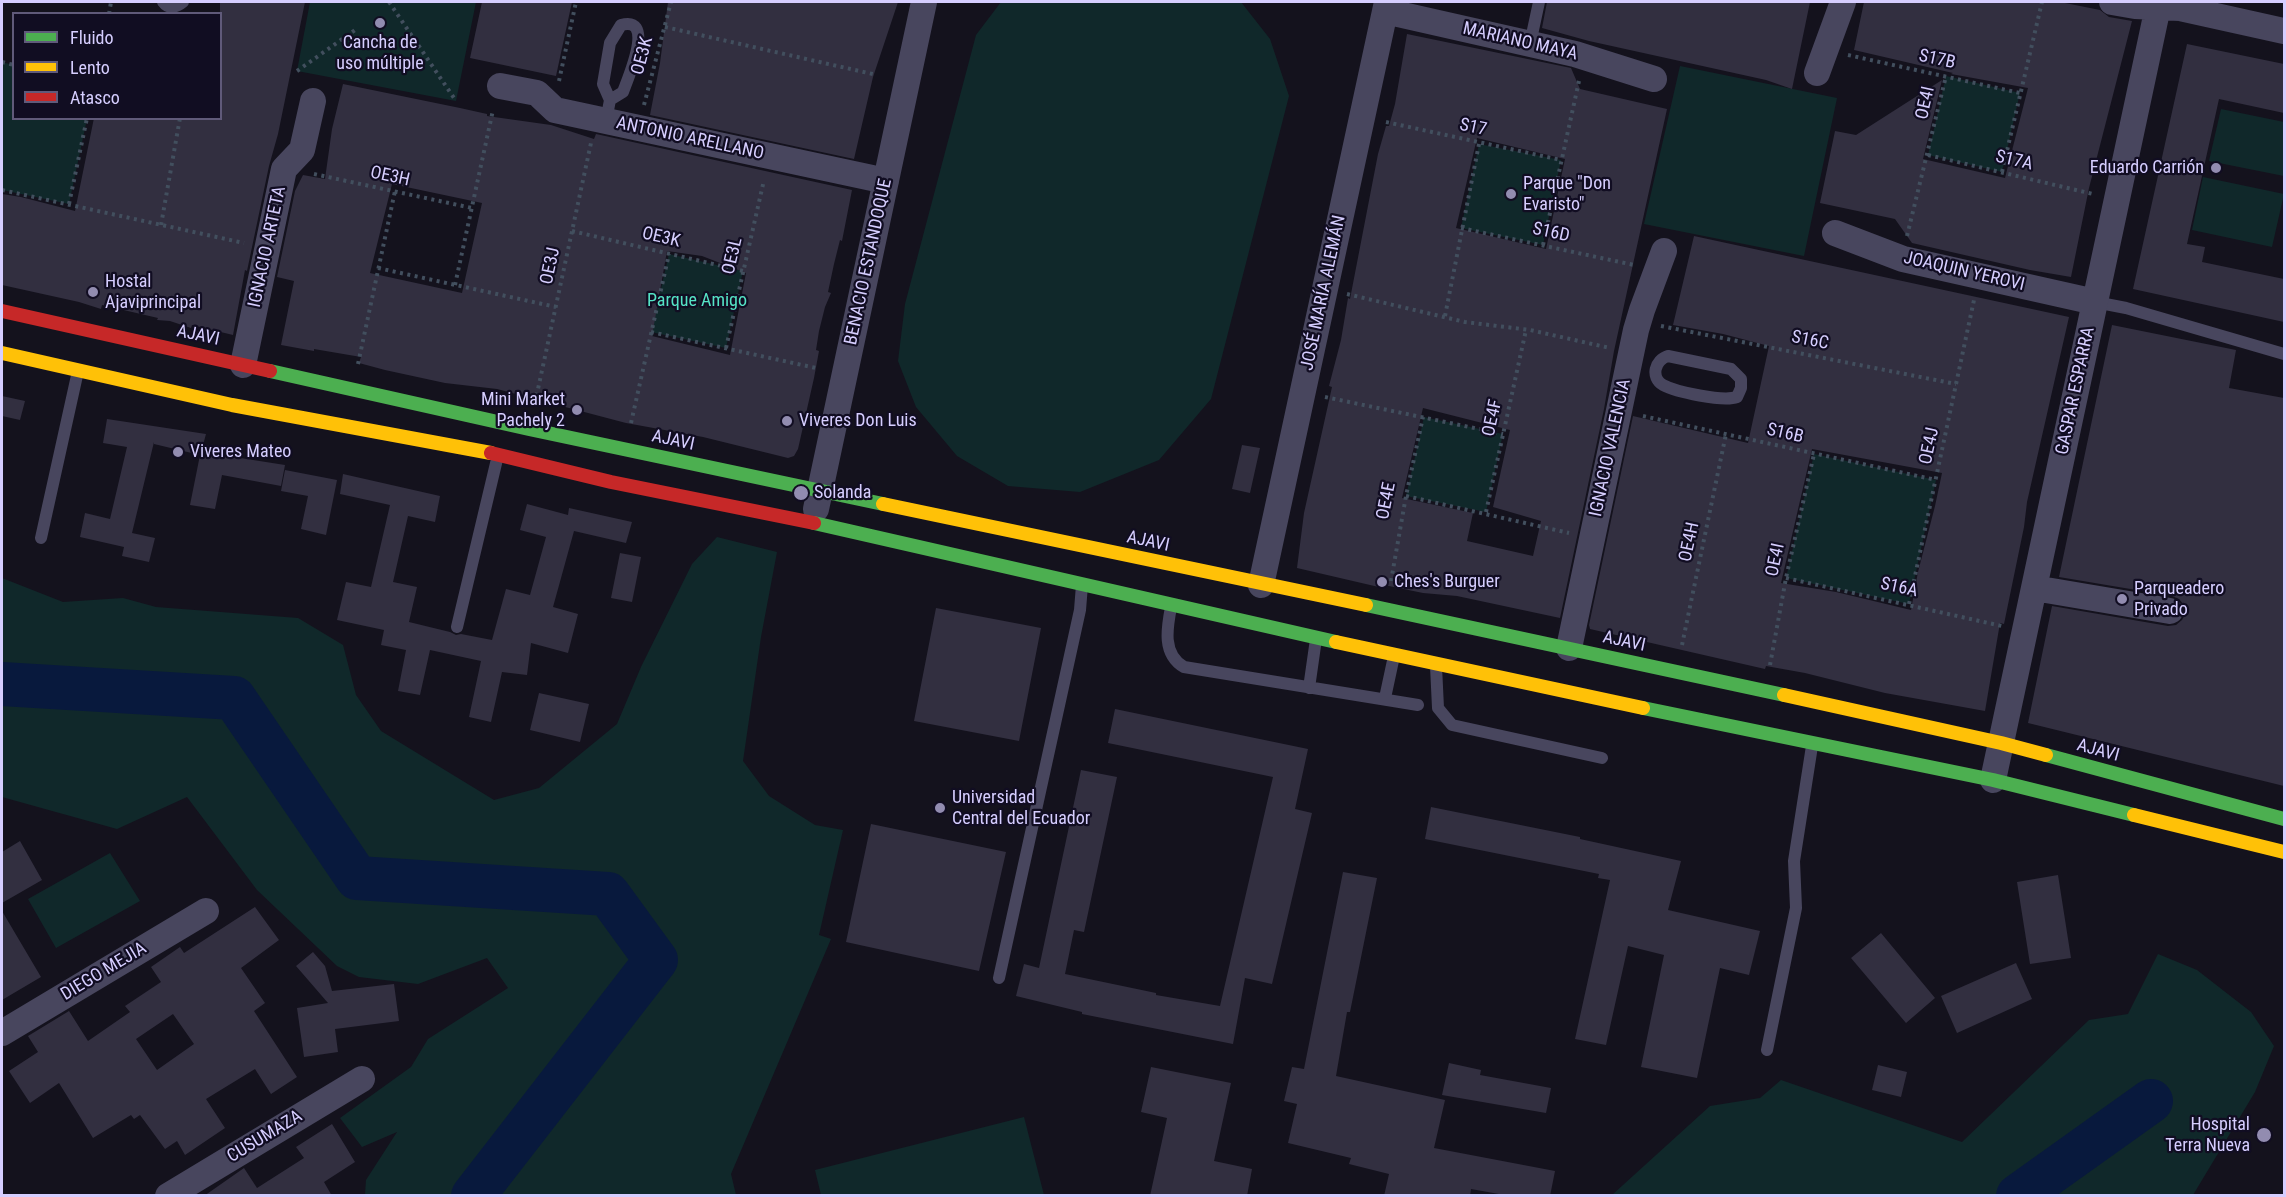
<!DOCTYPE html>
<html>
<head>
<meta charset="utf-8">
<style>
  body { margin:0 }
  #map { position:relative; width:2286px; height:1197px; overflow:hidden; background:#14121d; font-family:"Roboto Condensed",sans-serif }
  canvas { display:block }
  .frame { position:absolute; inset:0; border:3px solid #d6ceff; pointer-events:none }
  .legend { position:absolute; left:12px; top:12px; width:210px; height:108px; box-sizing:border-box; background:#110d22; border:2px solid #605a7a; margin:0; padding:8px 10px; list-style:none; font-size:18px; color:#d6ceff }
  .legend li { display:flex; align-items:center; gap:12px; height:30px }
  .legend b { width:30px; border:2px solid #605a7a }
</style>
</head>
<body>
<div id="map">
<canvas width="2286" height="1197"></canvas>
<div class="frame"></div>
<ul class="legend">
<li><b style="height:8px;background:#4caf50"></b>Fluido</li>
<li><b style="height:8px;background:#ffc107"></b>Lento</li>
<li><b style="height:8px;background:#c62828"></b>Atasco</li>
</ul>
</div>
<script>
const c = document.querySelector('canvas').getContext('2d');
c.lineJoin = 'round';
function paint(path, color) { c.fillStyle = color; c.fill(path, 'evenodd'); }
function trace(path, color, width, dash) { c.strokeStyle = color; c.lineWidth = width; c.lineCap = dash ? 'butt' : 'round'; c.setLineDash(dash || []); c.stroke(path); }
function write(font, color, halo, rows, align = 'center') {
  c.font = font + ' "Roboto Condensed",sans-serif'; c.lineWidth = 4.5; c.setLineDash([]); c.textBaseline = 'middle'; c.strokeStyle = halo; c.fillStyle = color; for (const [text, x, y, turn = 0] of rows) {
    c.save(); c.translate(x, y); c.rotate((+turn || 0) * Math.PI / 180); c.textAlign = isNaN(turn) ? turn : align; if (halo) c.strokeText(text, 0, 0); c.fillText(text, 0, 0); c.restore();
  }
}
paint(new Path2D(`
  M310,2h166l-20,99 -159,-30z
  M1001,2h240l29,37 19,57 -78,303 -52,61 -79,32 -72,-6 -51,-30 -41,-49 -18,-46 7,-57 71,-269z
  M2,62l11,3 1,53 73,1 -18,85 -67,-14z
  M1680,66l157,32 -33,158 -160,-32z
  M1946,76l74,17 -18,79 -74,-17z
  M2221,109l63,13v54l-75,-15z
  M1479,144l82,16 -18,85 -82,-17z
  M2203,177l81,17 -12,53 -80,-17z
  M669,254l74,17 -17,77 -75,-16z
  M1424,417l79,17 -17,78 -80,-16z
  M1814,454l122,26 -27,124 -123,-26z
  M717,537l60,15 -16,85 -18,124 26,35 46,29 28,5 -24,105 12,4 -100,235 5,21h-371l1,-15 31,-48 -35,15 -22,-29 71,-51 17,-28 80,-51 -21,-30 -69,26 -59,-7 -22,-11 -80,-76 -70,-93 -70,32 -115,-32v-219l61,24 60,-4 33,9 142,11 45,27 13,50 25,36 113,69 45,-12 78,-64 24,-57 51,-103z
  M110,853l30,48 -84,47 -28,-49z
  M2158,954l39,16 54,42 23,34 -19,46 -62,103h-581l98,-89 50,-8 21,-18 181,62 127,-122 39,-6z
  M1024,1117l20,78h-223l-6,-25z`), '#10282a');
trace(new Path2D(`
  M2,684l232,14 123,180 251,16 48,66 -183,236
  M2018,1196l133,-95`), '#08193d', 44);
paint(new Path2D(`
  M220,2h85l-27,132 -9,32 -22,105 -2,-1 -12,65 -41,-10 -1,3 -21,-7 -13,-1 1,-2 -56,-13 -1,4 -22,-7 -77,-17v-91l19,3 54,14 19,-93h126z
  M482,2h90l-16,74 -86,-18z
  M668,2h230l-25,75 -19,82 -204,-44 10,-52z
  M1547,2h263l-18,87 -26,-9 -177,-39 -47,-13z
  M1864,2h196l40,8 9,7 23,4 -43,167 -18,89 -41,-7 -118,-27 -17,-24 -75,-16 15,-72 21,4 86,-55 -19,79 82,19 23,-90 -77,-14 2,-1 -99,-23z
  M1407,34l164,34 9,21 87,20 -53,242 -10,58 -44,209 -103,-22 -34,-3 -39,-8 -1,3 -86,-20 7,-55 28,-126 -3,-1 12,-46 7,-42 2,1 28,-145 8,-28h3l6,-22zM1477,138l88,21 -19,90 -90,-21zM1423,408l87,22 -17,77 48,14 -8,35 -66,-15 6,-28 -71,-15z
  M2187,44l97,20v49l-65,-14 -32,145 18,3 -3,15 82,17v43l-151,-33z
  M343,84l117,24 27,6v2l64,9 43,14 2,-5 256,56 -10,51 -2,-1 -6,24 -6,28 3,1 -6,14 -6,24 -3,19 3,1 -5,27 -16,71 -4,7 -6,2 -85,-21 -77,-14 -129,-34 -52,-6 -60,-13 -26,-7 2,-6 -47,-8v2l-33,-6 13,-64 -17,-4 18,-86 8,-16 22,4 7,-50zM392,184l90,19 -20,90 -92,-20zM667,251l35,5 44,17 -16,82 -78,-19z
  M1694,236l375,81 -42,185 -3,25 -20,97 -4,-1 -15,88 -100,-18 -80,-20 -39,-7 -1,3 -175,-40 -1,-4 44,-209 115,27 21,-97 -46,-12 -50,-9zM1812,449l130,24 -7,33 -17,66 -7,38 -75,-18 -55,-9z
  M2112,325l124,25 -7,38 55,10v388l-256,-63 24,-117 116,20 8,-1 6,-5 3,-6 -1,-9 -5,-6 -7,-3 -113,-19z
  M2,396l23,5 -5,19 -18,-4z
  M107,419l99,15 -3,11 33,4 -2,8 51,8 -4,21 -59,-11 -7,34 -25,-4 10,-50 -46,-11v-2l-22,91 23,5 -6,24 -27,-6 2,-9 -44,-10 5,-24 25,6 17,-72 -24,-4z
  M1242,445l18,3 -10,45 -18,-4z
  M285,470l52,10 -11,55 -25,-6 7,-33 -27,-5z
  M343,474l97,22 -5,26 -27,-6 -15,66 24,5 -8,35 41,10 6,3 5,-1 31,6 14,-51 24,6 16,-58 -26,-7 7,-26 41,11 1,-7 63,14 -6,21 -52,-12 -21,76 25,7 -10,39 -37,-10 -4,32 -25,-3 -11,50 -22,-5 12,-56 -51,-11 -10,45 -22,-4 8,-41 -25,-5 3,-15 -47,-10 9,-38 25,5 19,-82 -50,-11z
  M620,553l21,4 -9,45 -21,-4z
  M936,608l105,20 -22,113 -105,-20z
  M539,693l50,11 -9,38 -50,-12z
  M1115,709l193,40 -13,60 17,4 -40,171 -27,-6 -12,66 -151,-30v-2l-66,-16 8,-32 15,4 42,-198 36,7 -33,155 -10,-2 -9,44 91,19v2l64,11 53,-229 -165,-34z
  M1431,807l149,30v2l101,22 -13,49 92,21 -11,44 -29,-7 -23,110 -56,-11 23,-112 -36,-9 -22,99 -31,-6 35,-159 -12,-2 1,-4 -174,-35z
  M871,824l135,28 -27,119 -133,-29z
  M20,841l22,39 -40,23v-51z
  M1343,872l34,6 -27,134h-3l-11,64 109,24 -11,48 121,23 -5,25h-40l-39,-7 -1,7h-86l5,-22 -40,-10 2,-6 -63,-15 9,-39 -13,-3 8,-34 12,2z
  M2058,875l13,83 -41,6 -13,-82z
  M255,907l24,33 -38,28 24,35 -11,8 43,66 -26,17 -16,-25 -49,30 19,29 -40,27 -8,-14 -12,8 -25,-34 -6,4 -3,-4 -38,23 -34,-55 -29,20 -21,-32 29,-19 -10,-16 41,-25 19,30 42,-29 -5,-6 36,-24 -10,-15 29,-20 4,6zM173,1014l21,30 -37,26 -21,-31z
  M2,911l39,66 -39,23z
  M1881,933l54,65 -29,25 -55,-65z
  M313,952l12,14 7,25 62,-7 5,37 -64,8 3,23 -34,5 -7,-49 31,-5 -32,-37z
  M2016,963l16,36 -75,34 -16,-37z
  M1449,1063l32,7 -1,5 71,13 -5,25 -104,-18z
  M1878,1065l29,7 -6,25 -29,-7z
  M1151,1067l80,16 -17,78 38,8 -5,27h-97l17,-78 -26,-6z
  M332,1124l23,38 -31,20 8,14h-128l40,-28 13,20 47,-30 -8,-11z`), '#322f40');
trace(new Path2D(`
  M389,2l67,99
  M109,14l2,-12
  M665,27l212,48
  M1848,55l172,38
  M2,62l12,3
  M297,71l58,-41
  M559,81l17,-79
  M644,105l27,-103
  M1386,122l175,38
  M1928,155l165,39
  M2002,172l40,-170
  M314,174l158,34
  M2,190l242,53
  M69,204l18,-86
  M161,225l19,-107
  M1461,228l173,37
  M572,231l171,40
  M1907,236l39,-160
  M1543,245l36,-164
  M378,268l178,39
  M455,285l38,-175
  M1347,294l118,28 65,8 80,18
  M1445,316l34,-172
  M1661,326l295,58
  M651,332l165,36
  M726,348l38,-168
  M358,364l37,-173
  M1325,397l178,37
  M535,403l56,-260
  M1643,416l293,64
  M631,423l38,-169
  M1406,496l163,37
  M1486,512l40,-182
  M1786,578l216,48
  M1391,581l15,-85 17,-79
  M1909,604l65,-304
  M1682,645l44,-211
  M1770,665l16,-87 28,-124`), '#424f5e', 4, [3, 4.5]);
trace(new Path2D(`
  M163,2c6,8 14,5 20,0
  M1530,44l9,-42
  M606,121l4,-21 -7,-16 7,-41 11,-18c35,-10 7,53 2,67l-13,8
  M2095,302l31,6 158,46
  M1668,356l63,13 10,10v9l-4,9c-14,5 -61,-5 -74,-12 -13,-8 -8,-25 5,-29z
  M41,538l37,-167
  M1171,607c-4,21 -9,47 13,60l234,38
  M457,627l41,-172
  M1436,666l2,42 14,17 150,33
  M1309,688l7,-49
  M1385,698l9,-42
  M999,978l81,-368 2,-25
  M1767,1050l29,-142 -2,-47 18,-115`), '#48465e', 12);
trace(new Path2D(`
  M2112,2l23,4 45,2 104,23
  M1385,11l190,43 79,25
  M1817,73l26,-71
  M500,86l37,7 18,17 331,71
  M1835,233l68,26 192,43
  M243,365l41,-196 18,-19 11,-49
  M816,509l108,-507
  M1261,585l126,-583
  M2034,588l136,23
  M1569,648l67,-318 6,-20 22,-59
  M1993,780l166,-778
  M2,1033l204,-122
  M168,1196l194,-117`), '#48465e', 26);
trace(new Path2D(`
  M270,371l259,58 354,75
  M814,523l522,119
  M1366,605l418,90
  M1643,708l350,72 141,35
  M2046,755l238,64`), '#4caf50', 14);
trace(new Path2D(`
  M2,353l230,52 259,48
  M883,504l483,101
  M1336,642l307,66
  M1784,695l217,48 45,12
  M2134,815l150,37`), '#ffc107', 14);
trace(new Path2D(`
  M2,311l268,60
  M491,453l120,29 203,41`), '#c62828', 14);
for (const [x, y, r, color] of [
  [380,23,6,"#928cb0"],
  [2216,168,6,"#928cb0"],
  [1511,194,6,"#928cb0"],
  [93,292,6,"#928cb0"],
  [577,410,6,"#928cb0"],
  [787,421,6,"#928cb0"],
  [178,452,6,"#928cb0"],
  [801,493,8,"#928cb0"],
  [1382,582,6,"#928cb0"],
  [2122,599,6,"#928cb0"],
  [940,808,6,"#928cb0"],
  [2264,1135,8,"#928cb0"]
]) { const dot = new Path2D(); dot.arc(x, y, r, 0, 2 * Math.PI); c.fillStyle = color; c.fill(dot); trace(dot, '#110d22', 2); }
write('18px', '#d6ceff', '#110d22', [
  ["MARIANO MAYA",1520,42,13],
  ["OE3K",643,56,-75],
  ["S17B",1937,60,12],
  ["OE4I",1926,103,-77],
  ["S17",1473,128,12],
  ["ANTONIO ARELLANO",690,139,12],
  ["S17A",2014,161,13],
  ["OE3H",390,177,12],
  ["S16D",1551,233,12],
  ["OE3K",661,238,13],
  ["IGNACIO ARTETA",268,247,-78],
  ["OE3L",733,256,-77],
  ["BENACIO ESTANDOQUE",869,262,-78],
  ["OE3J",551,266,-78],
  ["JOAQUIN YEROVI",1964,272,13],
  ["JOSÉ MARÍA ALEMÁN",1324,293,-78],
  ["AJAVI",198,336,12],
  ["S16C",1810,341,11],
  ["GASPAR ESPARRA",2076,391,-78],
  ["OE4F",1493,418,-78],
  ["S16B",1785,434,13],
  ["AJAVI",673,441,12],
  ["OE4J",1930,446,-78],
  ["IGNACIO VALENCIA",1611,448,-78],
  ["OE4E",1387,501,-79],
  ["AJAVI",1148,542,12],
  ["OE4H",1690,542,-78],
  ["OE4I",1776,560,-78],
  ["S16A",1899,588,12],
  ["AJAVI",1624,642,12],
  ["AJAVI",2098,751,15],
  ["DIEGO MEJIA",104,972,-31],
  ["CUSUMAZA",265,1137,-31]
]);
write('18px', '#d6ceff', '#110d22', [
  ["Cancha de",380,43,"center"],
  ["uso múltiple",380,64,"center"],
  ["Eduardo Carrión",2204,168,"right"],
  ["Parque \"Don",1523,184],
  ["Evaristo\"",1523,205],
  ["Hostal",105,282],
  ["Ajaviprincipal",105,303],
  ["Mini Market",565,400,"right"],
  ["Pachely 2",565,421,"right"],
  ["Viveres Don Luis",799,421],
  ["Viveres Mateo",190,452],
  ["Solanda",814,493],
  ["Ches's Burguer",1394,582],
  ["Parqueadero",2134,589],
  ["Privado",2134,610],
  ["Universidad",952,798],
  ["Central del Ecuador",952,819],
  ["Hospital",2250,1125,"right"],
  ["Terra Nueva",2250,1146,"right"]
], 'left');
write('18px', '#55e4c6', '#110d22', [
  ["Parque Amigo",697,301]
]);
</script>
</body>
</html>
